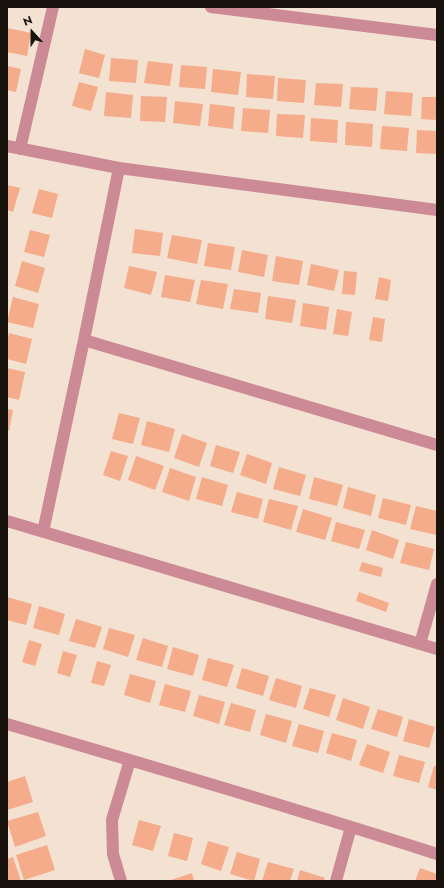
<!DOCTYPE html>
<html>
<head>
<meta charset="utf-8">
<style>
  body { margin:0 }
  #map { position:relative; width:444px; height:888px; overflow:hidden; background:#f3e1d1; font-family:Jost,sans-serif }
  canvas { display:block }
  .frame { position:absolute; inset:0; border:8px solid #18120d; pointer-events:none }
  .north { position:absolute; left:12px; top:12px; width:40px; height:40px; -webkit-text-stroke:3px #f3e1d1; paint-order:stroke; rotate:339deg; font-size:11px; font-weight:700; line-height:16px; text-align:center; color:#18120d }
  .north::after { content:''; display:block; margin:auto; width:14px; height:18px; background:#18120d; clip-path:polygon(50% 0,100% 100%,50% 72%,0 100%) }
</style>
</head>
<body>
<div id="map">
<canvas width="444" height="888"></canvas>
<div class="frame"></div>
<div class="north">N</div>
</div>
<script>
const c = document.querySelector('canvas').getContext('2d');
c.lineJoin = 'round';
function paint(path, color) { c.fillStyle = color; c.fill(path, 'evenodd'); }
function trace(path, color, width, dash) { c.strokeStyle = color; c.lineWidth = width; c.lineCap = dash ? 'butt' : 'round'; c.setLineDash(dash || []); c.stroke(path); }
paint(new Path2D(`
  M7,28l24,5 -4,23 -20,-4z
  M85,49l20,6 -6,23 -20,-5z
  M111,58l27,2 -2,23 -27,-2z
  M148,61l25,3 -3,22 -26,-3z
  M181,65l26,2 -2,22 -26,-2z
  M7,66l14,3 -5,23 -9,-2z
  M213,69l28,3 -3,23 -27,-3z
  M247,74l28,2 -2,23 -27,-2z
  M278,78l28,2 -2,23 -27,-2z
  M79,82l19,5 -7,24 -19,-5z
  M316,83l27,1 -2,23 -27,-2z
  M351,87l27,1 -2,23 -27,-2z
  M386,91l27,2 -2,23 -27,-2z
  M106,92l27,3 -2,23 -27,-2z
  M141,96l26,1 -2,25 -25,-1z
  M422,97h15v23l-16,-1z
  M175,101l28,3 -3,22 -27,-3z
  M210,104l25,3 -2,22 -25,-3z
  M243,108l27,2 -2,23 -27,-2z
  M277,114l28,1 -2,23 -27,-2z
  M311,118l27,2 -1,23 -27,-2z
  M346,122l27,2 -1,23 -27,-2z
  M382,126l27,2 -2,23 -27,-2z
  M417,130l20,1v23l-21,-1z
  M7,185l13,3 -7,24 -6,-2z
  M39,189l19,5 -6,24 -20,-5z
  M135,229l28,4 -3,23 -28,-3z
  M30,230l20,5 -6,22 -20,-5z
  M172,235l30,5 -5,24 -30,-6z
  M208,243l27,4 -4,23 -27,-4z
  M242,250l26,5 -4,22 -26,-5z
  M276,256l27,5 -4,24 -27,-4z
  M22,261l23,7 -7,25 -23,-7z
  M311,264l28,6 -5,21 -27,-6z
  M129,266l28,6 -6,23 -27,-7z
  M344,271l13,1 -2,23 -13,-1z
  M165,275l30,5 -5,22 -29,-5z
  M379,277l12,3 -3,21 -13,-2z
  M201,280l27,4 -5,25 -27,-5z
  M234,289l27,4 -3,20 -28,-4z
  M268,296l28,4 -4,23 -27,-4z
  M13,297l26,7 -6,24 -26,-6z
  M303,303l26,4 -3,23 -26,-4z
  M337,309l15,3 -4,24 -15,-2z
  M373,317l12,2 -3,23 -13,-2z
  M9,333l23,6 -6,25 -19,-5v-18z
  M7,368l18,4 -6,28 -12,-3z
  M7,409l6,1 -4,21 -2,-1z
  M119,413l21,5 -7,26 -21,-5z
  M147,421l28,8 -6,23 -28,-7z
  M182,434l25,9 -8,24 -25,-9z
  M216,445l24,7 -7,21 -23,-7z
  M111,451l17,5 -8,25 -17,-6z
  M247,454l25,9 -6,21 -26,-9z
  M136,456l28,10 -9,24 -27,-10z
  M279,467l27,8 -6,21 -27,-7z
  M170,468l26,9 -7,24 -27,-9z
  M202,477l26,8 -6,21 -26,-7z
  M314,477l29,8 -6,21 -28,-7z
  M348,487l28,8 -5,21 -28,-8z
  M237,492l26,7 -5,20 -27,-7z
  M383,498l28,7 -5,20 -28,-7z
  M269,499l29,7 -7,24 -28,-8z
  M416,506l21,5v19l-1,5 -26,-6z
  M303,509l29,9 -7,22 -29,-8z
  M336,522l29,8 -6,19 -28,-8z
  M372,530l27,10 -6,19 -27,-9z
  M406,542l28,7 -5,21 -29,-7z
  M362,562l21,6 -2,9 -22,-6z
  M359,592l30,11 -3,9 -30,-11z
  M7,597l25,7 -6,21 -19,-5z
  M39,606l26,8 -6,21 -26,-7z
  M76,619l26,8 -7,21 -26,-7z
  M109,628l26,7 -7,22 -25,-8z
  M143,638l25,8 -6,21 -26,-7z
  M29,640l13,4 -7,22 -13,-4z
  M173,647l26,8 -6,21 -26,-7z
  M63,651l14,4 -7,22 -13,-4z
  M208,658l26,7 -7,22 -25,-7z
  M97,661l14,4 -7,21 -13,-3z
  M242,668l27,8 -6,20 -27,-8z
  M130,674l26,7 -6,22 -26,-8z
  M276,678l26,8 -6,22 -27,-8z
  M165,684l26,7 -6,21 -26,-7z
  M310,688l26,7 -7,22 -26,-8z
  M199,695l26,7 -6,22 -26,-8z
  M343,698l27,9 -7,22 -27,-9z
  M231,703l25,7 -6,22 -26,-7z
  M378,709l25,8 -6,20 -26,-8z
  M266,714l26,7 -6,22 -26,-8z
  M409,719l26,8 -6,21 -26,-7z
  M299,724l25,7 -6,22 -26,-7z
  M332,733l25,7 -6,21 -25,-8z
  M367,744l23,8 -7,21 -24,-8z
  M399,755l26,7 -6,21 -26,-7z
  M434,766h3v24l-9,-3z
  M25,776l8,26 -26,8v-28z
  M38,812l8,24 -31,11 -8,-26z
  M139,820l22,6 -8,25 -21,-6z
  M174,833l19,5 -6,23 -19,-5z
  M208,841l21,6 -8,24 -20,-7z
  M47,845l8,25 -31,10 -8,-25z
  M237,852l23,7 -6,22 -24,-7z
  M13,857l8,24h-14v-22z
  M268,862l26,7 -4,12h-28z
  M420,868l17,6v7h-22z
  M300,870l25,8 -1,3h-27z
  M192,873l2,8h-26z`), '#f4ac8b');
trace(new Path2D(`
  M211,7l226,28
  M7,146l112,22 318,42
  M20,149l33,-142
  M84,340l353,105
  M7,521l430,128
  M43,532l41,-192 35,-172
  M420,644l17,-60
  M7,724c144,42 287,84 430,130
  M121,881l-8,-27 -1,-34 18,-60
  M336,881l15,-54`), '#cb8a96', 12);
</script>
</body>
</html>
